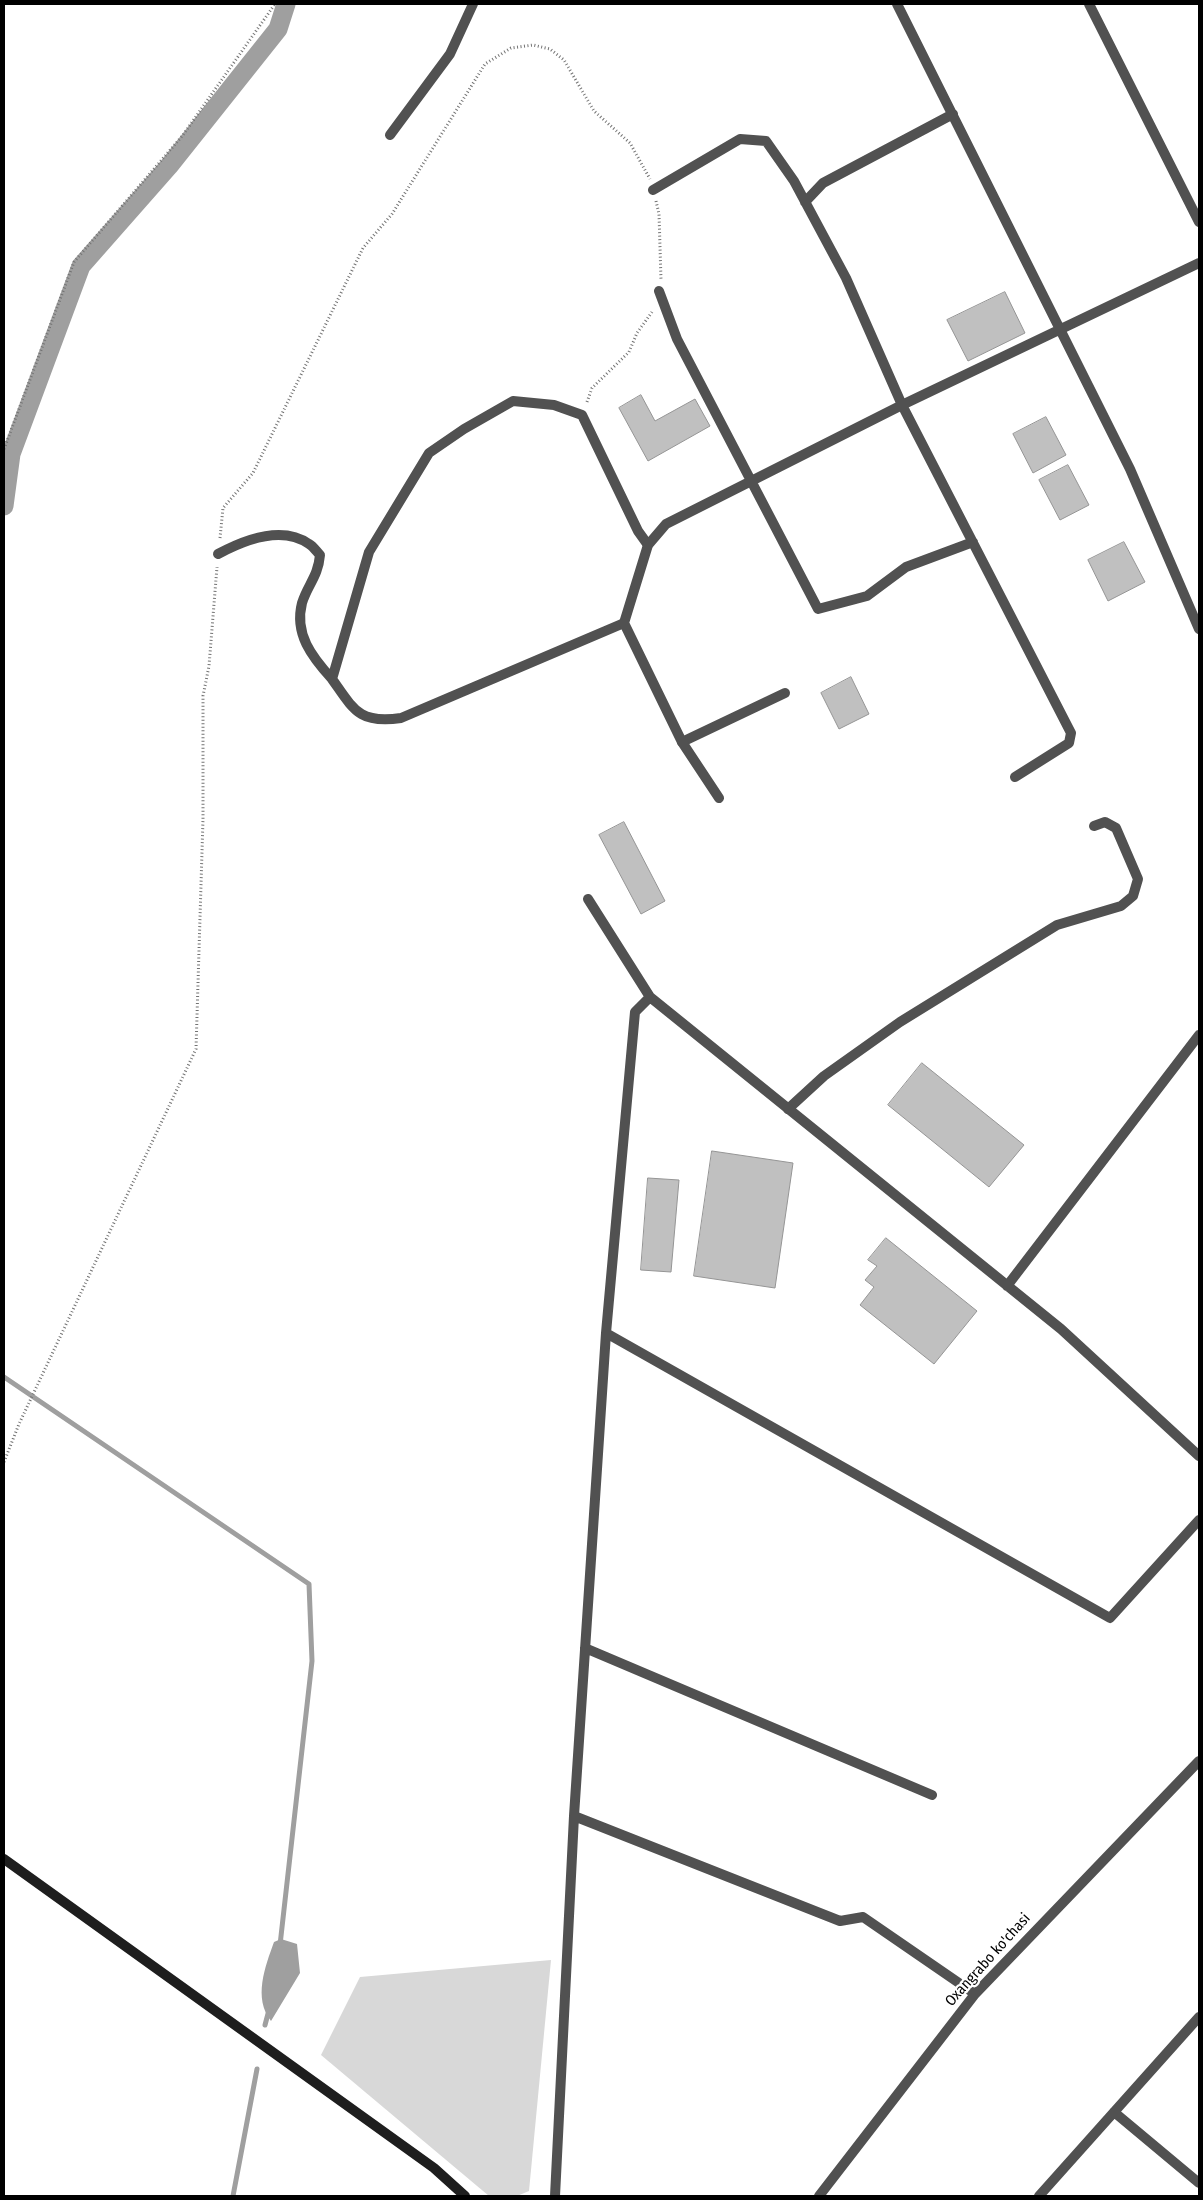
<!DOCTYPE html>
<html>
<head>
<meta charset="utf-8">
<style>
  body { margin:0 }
  #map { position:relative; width:1203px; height:2200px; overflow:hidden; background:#fff; font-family:"Fira Sans Condensed",sans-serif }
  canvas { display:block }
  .frame { position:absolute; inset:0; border:5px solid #000; pointer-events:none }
</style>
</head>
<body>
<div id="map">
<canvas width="1203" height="2200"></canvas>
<div class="frame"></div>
</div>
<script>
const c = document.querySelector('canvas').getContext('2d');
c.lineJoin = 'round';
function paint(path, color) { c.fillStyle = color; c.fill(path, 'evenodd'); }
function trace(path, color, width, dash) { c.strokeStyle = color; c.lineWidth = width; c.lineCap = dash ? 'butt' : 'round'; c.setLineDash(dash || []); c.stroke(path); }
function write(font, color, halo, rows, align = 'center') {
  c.font = font + ' "Fira Sans Condensed",sans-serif'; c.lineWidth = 4.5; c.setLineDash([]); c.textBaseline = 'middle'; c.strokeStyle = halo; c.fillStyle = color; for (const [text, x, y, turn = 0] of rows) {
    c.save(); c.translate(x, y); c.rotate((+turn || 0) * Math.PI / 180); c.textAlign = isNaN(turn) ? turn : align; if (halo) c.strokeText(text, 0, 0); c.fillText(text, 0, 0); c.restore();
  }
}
paint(new Path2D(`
  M551,1960l-22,231 -12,5h-28l-168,-141 39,-78z`), '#d8d8d8');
paint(new Path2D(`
  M281,1939l16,5 3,29 -29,48c-18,-23 -6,-54 3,-79z`), '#9f9f9f');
trace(new Path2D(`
  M4,1377l305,207 3,77 -32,284
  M265,2025l4,-15
  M233,2196l24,-127`), '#9f9f9f', 5);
trace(new Path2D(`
  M4,506l7,-52 70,-188 88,-100 109,-137 8,-25`), '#9f9f9f', 19);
const building = new Path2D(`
  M1005,292l20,41 -57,28 -21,-41z
  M641,395l14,26 40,-22 15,27 -62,35 -29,-53z
  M1046,417l20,38 -33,18 -20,-39z
  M1068,465l21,40 -29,15 -21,-40z
  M1124,542l21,40 -37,19 -20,-41z
  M851,677l18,37 -30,15 -18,-36z
  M624,822l41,79 -24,13 -42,-79z
  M922,1063l102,82 -35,42 -101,-82z
  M712,1151l81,12 -18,125 -81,-12z
  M648,1178l31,2 -8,92 -30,-2z
  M886,1238l91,73 -43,53 -74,-59 14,-18 -9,-7 12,-14 -9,-6z`);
paint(building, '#c0c0c0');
trace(building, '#959595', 1);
trace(new Path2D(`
  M656,201l3,13 2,66
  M587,402l5,-14 37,-36 8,-19 15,-21
  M4,449l70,-187 109,-127 92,-131
  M220,538l3,-30 30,-35 110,-225 29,-34 93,-150 26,-16 22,-3 17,4 14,11 30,51 36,32 20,36
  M4,1462l15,-38 177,-375 7,-230v-123l6,-30 8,-99`), '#737373', 3, [1, 2.5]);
trace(new Path2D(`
  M218,554c26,-14 64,-29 91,-10 4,2 8,8 11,11 -2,22 -12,29 -18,48 -8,31 10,54 30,76
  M624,623l-223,95c-42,6 -47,-8 -69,-39l37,-127 60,-99 35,-24 49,-28 41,4 28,10 56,116 10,14
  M682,742l103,-49
  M788,1109l36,-33 76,-54 157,-97 64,-19 12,-10 5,-17 -22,-51 -11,-6 -11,4`), '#515151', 10);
trace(new Path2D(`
  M897,4l233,465 69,160
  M1089,4l110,218
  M390,135l60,-81 23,-50
  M653,190l87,-51 26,2 28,40 52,97 56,127 169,328 -2,10 -54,34
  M805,202l18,-19 130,-69
  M659,291l18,48 141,270 49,-13 39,-29 67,-25
  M719,798l-37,-56 -58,-119 24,-78 18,-21 236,-119 297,-142
  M588,899l62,98 411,332 138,127
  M1007,1286l192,-251
  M606,1333l504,285 89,-98
  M585,1648l347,147
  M574,1816l266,105 23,-4 112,77
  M1114,2112l85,71
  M555,2196l19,-380 32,-483 29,-321 15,-15
  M819,2196l156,-202 224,-233
  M1039,2196l160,-179`), '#515151', 10);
trace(new Path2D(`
  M4,1859l430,309 31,28`), '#1e1e1e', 10);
write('15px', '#000', '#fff', [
  ["Oxangrabo ko'chasi",988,1960,-48]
]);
</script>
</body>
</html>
